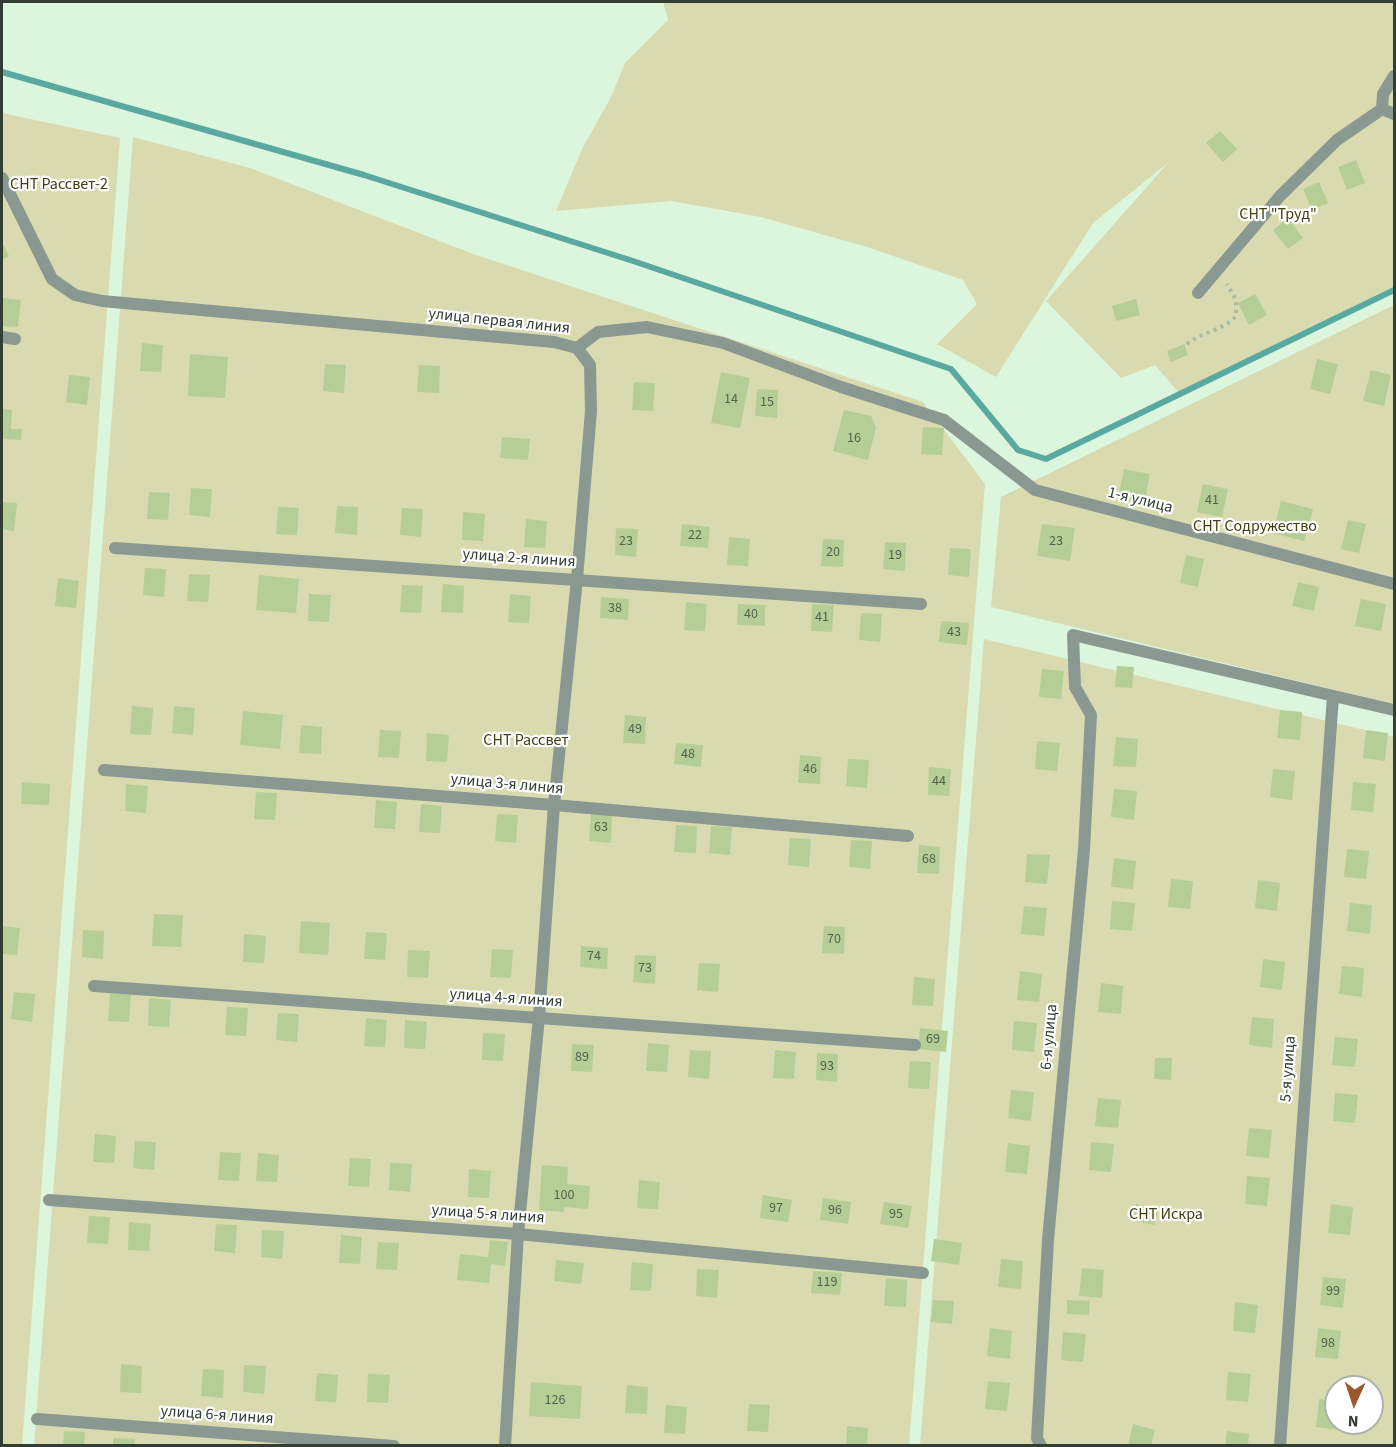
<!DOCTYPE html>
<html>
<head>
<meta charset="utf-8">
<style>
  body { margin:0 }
  #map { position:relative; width:1396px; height:1447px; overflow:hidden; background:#dbf6dd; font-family:"Source Sans 3",sans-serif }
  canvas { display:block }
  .frame { position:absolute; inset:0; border:3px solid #323d33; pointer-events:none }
  .north { position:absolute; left:1324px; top:1375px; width:60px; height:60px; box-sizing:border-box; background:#fff; border:2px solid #adb1ad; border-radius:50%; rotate:183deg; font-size:16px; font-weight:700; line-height:24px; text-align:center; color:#323d33 }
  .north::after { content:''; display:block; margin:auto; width:21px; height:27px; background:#9c572b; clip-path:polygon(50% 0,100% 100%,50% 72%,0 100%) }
</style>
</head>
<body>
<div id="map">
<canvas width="1396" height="1447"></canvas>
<div class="frame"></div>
<div class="north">N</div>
</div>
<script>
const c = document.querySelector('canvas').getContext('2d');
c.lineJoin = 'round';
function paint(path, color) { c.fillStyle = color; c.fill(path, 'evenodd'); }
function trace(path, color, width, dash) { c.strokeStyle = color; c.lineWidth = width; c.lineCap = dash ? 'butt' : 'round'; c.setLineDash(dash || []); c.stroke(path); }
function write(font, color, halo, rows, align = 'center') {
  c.font = font + ' "Source Sans 3",sans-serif'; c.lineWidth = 4.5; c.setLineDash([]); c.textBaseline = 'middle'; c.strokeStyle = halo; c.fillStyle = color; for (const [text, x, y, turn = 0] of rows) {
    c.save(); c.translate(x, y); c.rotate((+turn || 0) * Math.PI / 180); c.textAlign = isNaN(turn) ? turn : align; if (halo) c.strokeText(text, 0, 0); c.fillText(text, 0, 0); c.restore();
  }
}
paint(new Path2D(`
  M663,2h731v284l-215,107 -24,-28 -34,13 -75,-77 122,-138 -75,60 -97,154 -59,-33 40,-40 -14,-24 -96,-33 -106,-30 -90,-16 -115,10 27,-64 28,-50 14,-34 43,-43z
  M2,113l118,25 -98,1307 -20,1z
  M133,137l117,31 226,87 447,147 62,82 -76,961 -875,1z
  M1394,305v399l-403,-97 10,-110z
  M984,639l410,98v708l-474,1zM1336,1387h36v36h-36z`), '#d9dab0');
trace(new Path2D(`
  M2,72l362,103 269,86 318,108 67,81 28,9 348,-169`), '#5aa9a0', 6);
paint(new Path2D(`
  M1220,131l17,18 -14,13 -17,-19z
  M1356,160l9,23 -18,7 -9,-23z
  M1319,182l9,21 -16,7 -9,-21z
  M1288,218l15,20 -15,11 -15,-19z
  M2,242l7,14 -7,4z
  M1255,294l12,21 -18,10 -11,-22z
  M2,298l19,2 -3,27 -16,-1z
  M1136,299l4,16 -24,6 -4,-15z
  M142,343l21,2 -2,27 -21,-1z
  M1184,344l4,11 -17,7 -4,-11z
  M190,354l38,3 -3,41 -37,-2z
  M1317,359l21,5 -8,30 -20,-5z
  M325,364l21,1 -2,28 -21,-2z
  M419,365l21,1 -1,27 -22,-1z
  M1371,370l20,5 -7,31 -21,-5z
  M721,372l29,6 -10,50 -29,-5z
  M69,375l21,2 -3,28 -21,-3z
  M634,382l21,1 -2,28 -21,-1z
  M757,389l21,1 -1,28 -22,-2z
  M2,409l10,1 -1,19h11l-1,11 -19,-1z
  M844,410l27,6 5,11 -8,33 -35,-9z
  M923,427l21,1 -2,27 -21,-1z
  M502,437l28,2 -2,21 -28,-2z
  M1124,469l26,5 -6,30 -26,-5z
  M1203,484l25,5 -6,28 -25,-5z
  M191,488l21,1 -2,28 -21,-2z
  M149,492l21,1 -2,27 -21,-1z
  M1281,501l32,8 -9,32 -31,-8z
  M2,502l15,1 -3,28 -12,-2z
  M337,506l21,1 -1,28 -22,-2z
  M278,507l21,1 -2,27 -21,-1z
  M402,508l21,1 -2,28 -21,-2z
  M463,512l22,2 -2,27 -21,-1z
  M526,519l21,2 -2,27 -21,-1z
  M1348,520l18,4 -7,29 -18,-4z
  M682,524l28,3 -2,21 -28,-2z
  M1042,524l33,4 -5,33 -33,-5z
  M616,528l22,1 -2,28 -21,-2z
  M729,537l21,2 -2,27 -21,-1z
  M823,539l21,1 -1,27 -22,-1z
  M885,542l21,1 -1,28 -22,-2z
  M950,548l21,1 -2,28 -21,-2z
  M1186,555l18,4 -6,28 -18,-4z
  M145,568l21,1 -2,28 -21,-2z
  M189,574l21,1 -2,27 -21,-1z
  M259,575l40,4 -3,34 -40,-3z
  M58,578l21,3 -3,27 -21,-2z
  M1298,582l21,5 -5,24 -22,-5z
  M443,584l21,2 -1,27 -22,-1z
  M402,585l21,1 -2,27 -21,-1z
  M309,594l22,1 -2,27 -21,-1z
  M510,594l21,2 -2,27 -21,-1z
  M601,597l28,2 -1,21 -28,-2z
  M1361,599l25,5 -5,27 -26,-5z
  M686,602l21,2 -2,27 -21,-1z
  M738,604l27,1v21l-28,-1z
  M812,604l22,1 -2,27 -21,-1z
  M861,613l21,1 -2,28 -21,-2z
  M941,621l28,2 -2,22 -28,-3z
  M1117,666l17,1 -2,21 -17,-1z
  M1042,669l22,2 -3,28 -22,-2z
  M132,706l21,2 -2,27 -21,-1z
  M174,706l21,2 -2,27 -21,-2z
  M1280,710l22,2 -2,28 -23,-2z
  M243,711l40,4 -3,34 -40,-4z
  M625,715l21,2 -1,27 -22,-1z
  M301,725l21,2 -1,27 -22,-1z
  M380,730l21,1 -2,27 -21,-1z
  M1366,730l22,3 -3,28 -22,-3z
  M427,733l22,2 -2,27 -21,-1z
  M1116,737l22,2 -2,28 -23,-1z
  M1037,741l23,2 -3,28 -22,-2z
  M676,743l27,2 -2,22 -27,-3z
  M800,755l21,2 -1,27 -22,-1z
  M848,759l21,1 -2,28 -21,-2z
  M929,767l22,2 -2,27 -21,-1z
  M1273,769l22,2 -3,29 -22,-3z
  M22,782l28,2 -1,21 -28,-1z
  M1353,782l23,2 -3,28 -22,-2z
  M126,784l22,2 -2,27 -21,-2z
  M1114,789l23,2 -3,29 -23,-3z
  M256,792l21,1 -2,27 -21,-1z
  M376,800l21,2 -2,27 -21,-1z
  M421,804l21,2 -2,27 -21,-1z
  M497,814l21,1 -2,28 -21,-2z
  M591,814l21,1 -1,28 -22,-2z
  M676,825l21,1 -1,27 -22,-1z
  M711,826l21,1 -2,28 -21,-2z
  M790,838l21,1 -2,28 -21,-2z
  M851,840l21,1 -2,28 -21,-2z
  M919,845l21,2 -1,27 -22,-1z
  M1347,849l22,2 -3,28 -22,-2z
  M1027,854l23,1 -3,29 -22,-2z
  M1114,858l22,3 -3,28 -22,-2z
  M1171,879l22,2 -3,28 -22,-2z
  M1258,880l22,3 -3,28 -22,-3z
  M1112,901l23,2 -3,28 -22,-2z
  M1350,903l22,2 -2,29 -23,-3z
  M1024,906l23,2 -3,28 -23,-2z
  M154,914l29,1 -2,32 -29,-1z
  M301,921l29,2 -2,32 -29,-2z
  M2,926l18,2 -3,27 -15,-1z
  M824,926l21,1 -1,27 -22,-1z
  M83,930l21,1 -1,28 -21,-2z
  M366,932l21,1 -2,27 -21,-1z
  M244,934l22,2 -2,27 -21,-1z
  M581,946l27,2 -1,21 -27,-2z
  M492,949l21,1 -2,28 -21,-1z
  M408,950l22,1 -2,27 -21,-1z
  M635,955l21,1 -1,28 -22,-2z
  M1263,959l22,3 -3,28 -22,-3z
  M699,963l21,1 -2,28 -21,-2z
  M1342,966l22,2 -2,29 -23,-3z
  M1020,971l22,3 -3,28 -22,-2z
  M914,977l21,2 -2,27 -21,-1z
  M1101,983l22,3 -2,28 -23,-2z
  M14,992l21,2 -3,28 -21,-3z
  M110,993l21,2 -2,27 -21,-1z
  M149,998l22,2 -2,27 -21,-1z
  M227,1007l21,1 -2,28 -21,-1z
  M278,1013l21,1 -2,28 -21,-2z
  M1252,1017l22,2 -2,29 -23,-3z
  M366,1018l21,2 -2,27 -21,-1z
  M405,1020l22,2 -2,27 -21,-1z
  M1014,1021l23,2 -3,29 -22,-2z
  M920,1028l28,3 -2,21 -28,-3z
  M483,1033l22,1 -2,27 -21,-1z
  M1335,1037l23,2 -3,28 -23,-2z
  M648,1043l21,2 -2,27 -21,-1z
  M572,1044l22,1 -2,27 -21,-1z
  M690,1050l21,1 -2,28 -21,-2z
  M775,1050l21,2 -2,27 -21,-1z
  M817,1053l21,1 -1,28 -21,-2z
  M1155,1058h17l-1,22 -17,-1z
  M910,1061l21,1 -2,27 -21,-1z
  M1011,1090l23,2 -3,29 -23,-3z
  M1335,1093l23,2 -3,28 -22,-2z
  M1098,1098l23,2 -3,28 -23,-2z
  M1249,1128l23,2 -3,28 -23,-2z
  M95,1134l21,2 -2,27 -21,-1z
  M135,1141l21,1 -2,28 -21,-2z
  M1091,1142l23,2 -3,28 -22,-2z
  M1008,1143l22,3 -3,28 -22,-2z
  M220,1152l21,1 -2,28 -21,-1z
  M258,1153l21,2 -2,27 -21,-1z
  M350,1158l21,1 -2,28 -21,-1z
  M390,1163l22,1 -2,28 -21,-2z
  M542,1165l26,2 -1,17 23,2 -2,23 -24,-2v5l-25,-2z
  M469,1169l22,2 -2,27 -21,-1z
  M1247,1176l23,2 -3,28 -22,-2z
  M639,1180l21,2 -2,27 -21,-1z
  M763,1195l29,5 -4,22 -28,-4z
  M823,1198l28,4 -3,22 -28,-4z
  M884,1202l28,4 -4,22 -28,-4z
  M1136,1204l22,5 -4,16 -22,-5z
  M1331,1204l22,3 -3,28 -22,-2z
  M89,1216l21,1 -2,27 -21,-1z
  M129,1222l22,2 -2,27 -21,-1z
  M216,1224l21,1 -2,28 -21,-2z
  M262,1230l22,1 -2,28 -21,-2z
  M341,1235l21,2 -2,27 -21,-1z
  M934,1239l28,4 -3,22 -28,-4z
  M490,1240l18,2 -3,24 -14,-2 -2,19 -32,-3 3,-26 28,3z
  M378,1242l21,1 -2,27 -21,-1z
  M1001,1259l22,2 -2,28 -23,-2z
  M556,1260l28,3 -3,21 -27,-3z
  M632,1262l21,2 -2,27 -21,-1z
  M1082,1268l22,2 -2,28 -23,-2z
  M697,1269l22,1 -2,28 -21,-2z
  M813,1271l29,2 -2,22 -29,-2z
  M1323,1277l23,2 -3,29 -23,-3z
  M886,1278l21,2 -1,27 -22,-1z
  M933,1300l21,1 -2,23 -21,-2z
  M1067,1300l23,1 -1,14 -22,-1z
  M1235,1302l23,3 -3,28 -22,-2z
  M990,1328l22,3 -2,28 -23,-3z
  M1318,1328l23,3 -3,28 -23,-2z
  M1063,1332l23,2 -3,28 -22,-2z
  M121,1364l21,2 -1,27 -21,-1z
  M244,1365l22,1 -2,28 -21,-2z
  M203,1369l21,1 -1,28 -22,-2z
  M1228,1372l23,2 -3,28 -22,-2z
  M317,1373l21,2 -2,27 -21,-1z
  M368,1374l22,1 -2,28 -21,-1z
  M988,1381l22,2 -3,28 -22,-2z
  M531,1382l51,4 -2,33 -51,-3z
  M627,1385l21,2 -1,27 -22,-1z
  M1319,1399l17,2v22h4l-1,7 -23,-3z
  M749,1404l21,1 -2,27 -21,-1z
  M666,1405l21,2 -2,27 -21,-1z
  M1133,1424l22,6 -4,16h-23z
  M847,1426l21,2 -1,18h-21z
  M64,1431l21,1 -1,14h-21z
  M1227,1431l22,3 -1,12h-23z
  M113,1438l22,1 -1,7h-21z`), '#b5ce96');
trace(new Path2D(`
  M1187,344c15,-12 37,-14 49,-28v-16l-9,-16`), '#a5bba6', 4, [3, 4.5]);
trace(new Path2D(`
  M1198,293l82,-97 57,-56 45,-31 1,-15 11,-18
  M2,337l13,2
  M944,420l91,70 359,94
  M115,548l806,56
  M104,770l450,35 354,31
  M94,986l821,59
  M49,1200l469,34 405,39
  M37,1419l357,27
  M1041,1446l-4,-8 11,-198 36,-390 7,-135 -16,-28 -2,-52 321,75
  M1280,1446l53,-750`), '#8a9892', 12);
trace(new Path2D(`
  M1382,109l12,5
  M2,178l50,101 23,16 27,6 452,41 23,6 21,-16 49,-5 76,16 118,44 103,33
  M505,1446l13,-212 21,-217 15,-212 23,-226 14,-168 -1,-46 -13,-17`), '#8a9892', 12);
write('14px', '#53614c', null, [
  ["14",731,400],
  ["15",767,403],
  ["16",854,439],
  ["41",1212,501],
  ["22",695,536],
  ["23",626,542],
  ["23",1056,542],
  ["20",833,553],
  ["19",895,556],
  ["38",615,609],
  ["40",751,615],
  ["41",822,618],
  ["43",954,633],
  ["49",635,730],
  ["48",688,755],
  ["46",810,770],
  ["44",939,782],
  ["63",601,828],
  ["68",929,860],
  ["70",834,940],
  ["74",594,957],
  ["73",645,969],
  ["69",933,1040],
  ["89",582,1058],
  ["93",827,1067],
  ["100",564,1196],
  ["97",776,1209],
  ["96",835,1211],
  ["95",896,1215],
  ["119",827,1283],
  ["99",1333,1292],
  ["98",1328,1344],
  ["126",555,1401]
]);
write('16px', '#414011', '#fff', [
  ["СНТ Рассвет-2",59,185],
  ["СНТ \"Труд\"",1278,215],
  ["СНТ Содружество",1255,527],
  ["СНТ Рассвет",526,741],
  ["СНТ Искра",1166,1215]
]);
write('16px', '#323d33', '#fff', [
  ["улица первая линия",499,322,6],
  ["1-я улица",1140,501,14],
  ["улица 2-я линия",519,559,4],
  ["улица 3-я линия",507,785,5],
  ["улица 4-я линия",506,999,4],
  ["6-я улица",1050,1037,-85],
  ["5-я улица",1289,1069,-86],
  ["улица 5-я линия",488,1215,4],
  ["улица 6-я линия",217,1416,4]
]);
</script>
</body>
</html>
